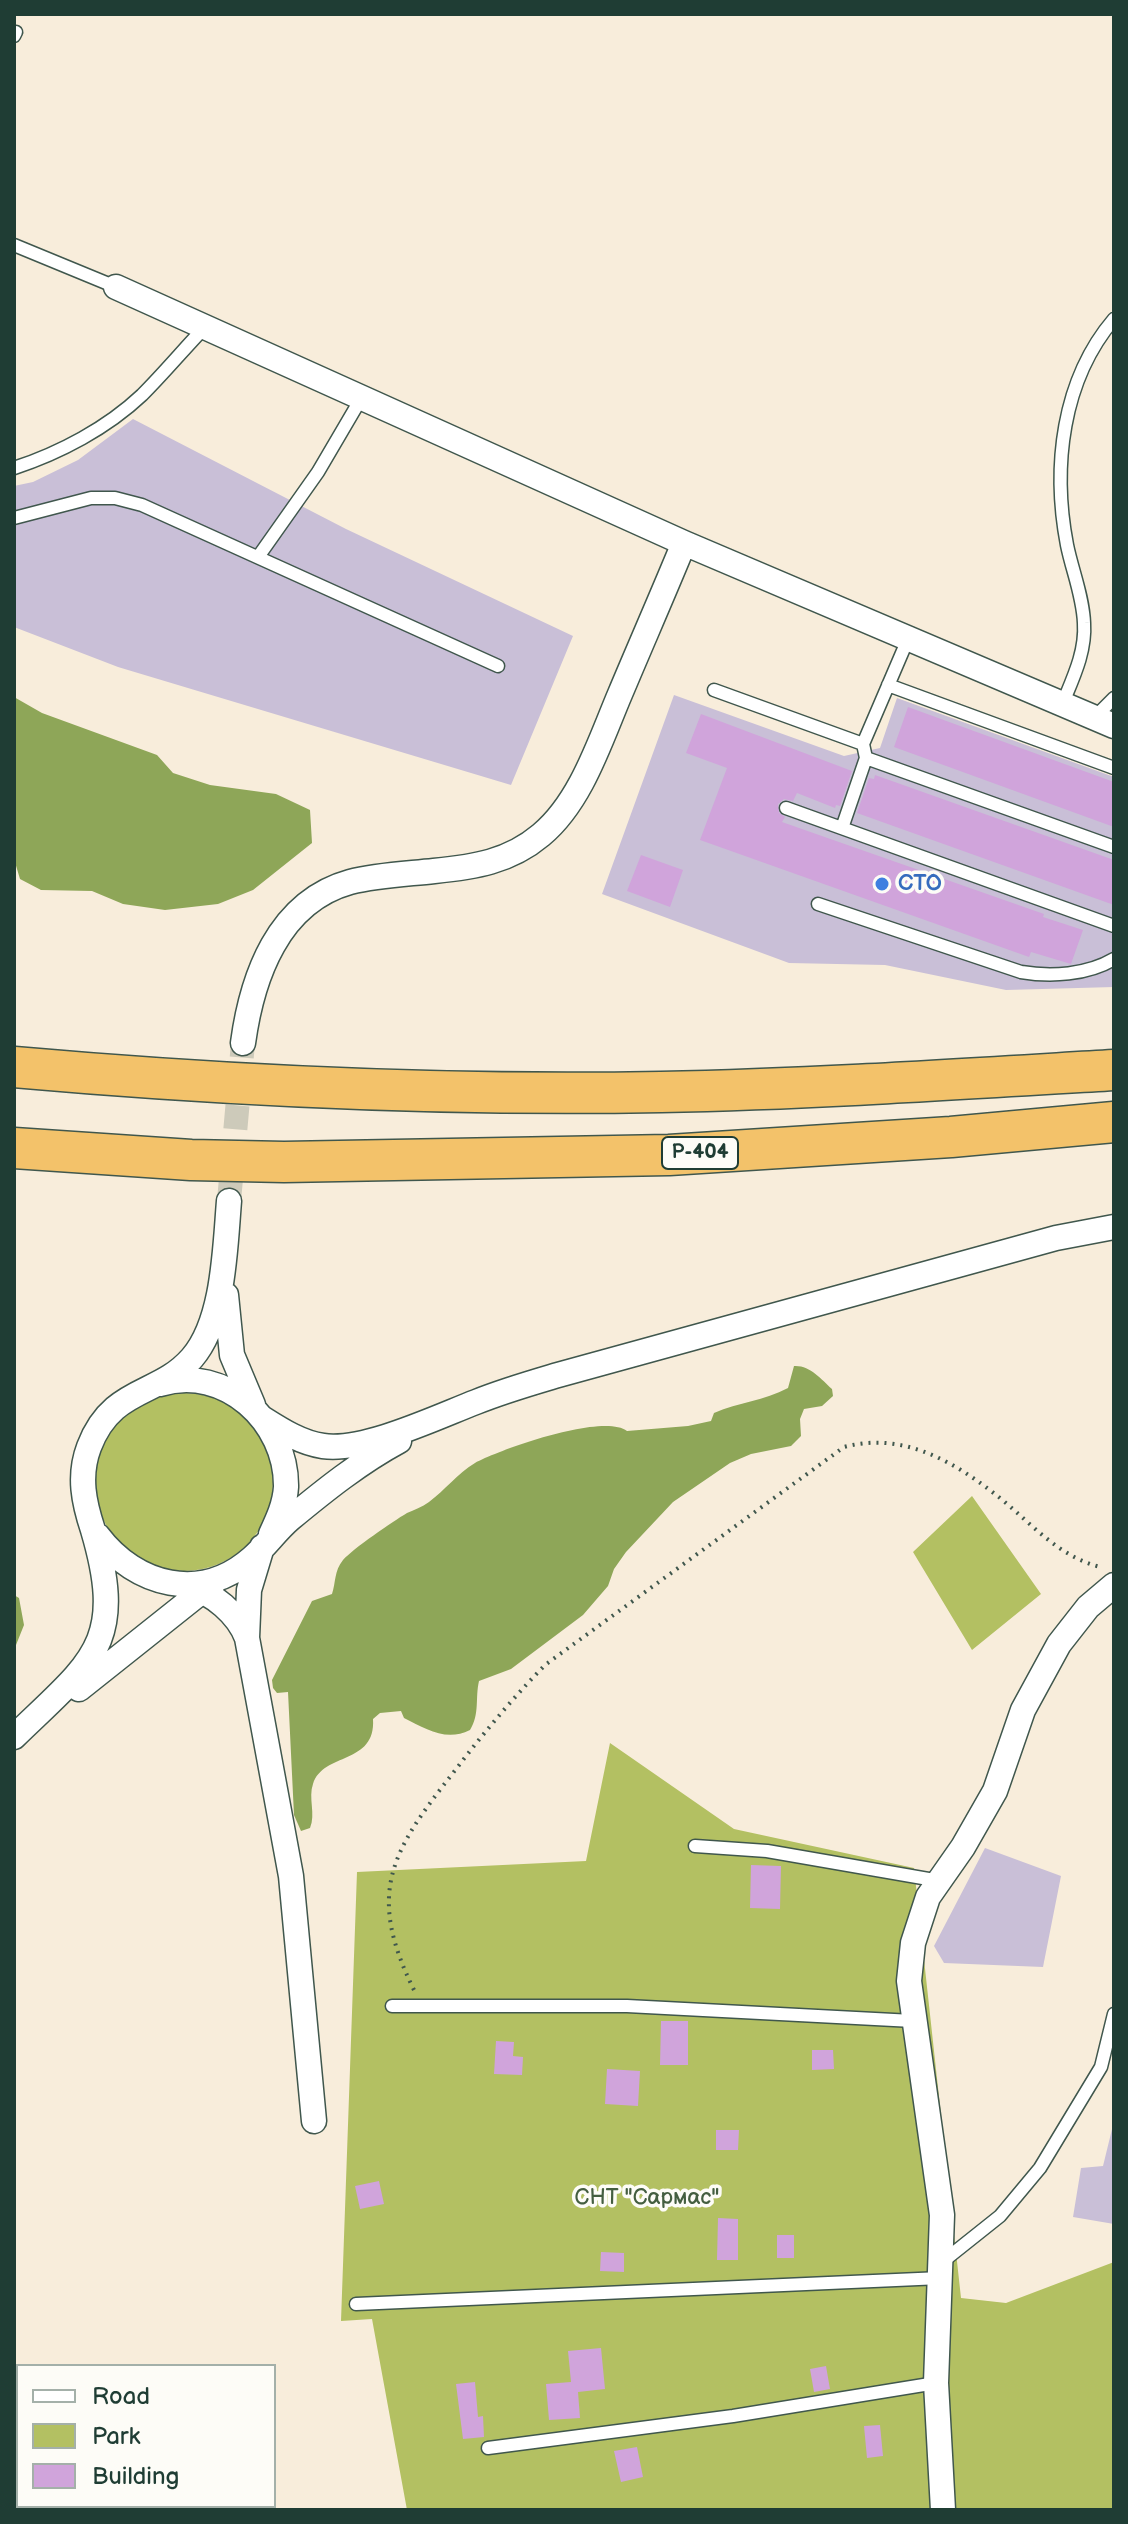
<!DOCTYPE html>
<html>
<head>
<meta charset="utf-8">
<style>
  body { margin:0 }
  #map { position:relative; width:1128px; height:2524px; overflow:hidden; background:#f8eddb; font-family:"Balsamiq Sans",sans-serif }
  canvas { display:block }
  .frame { position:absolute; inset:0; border:16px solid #1f3d34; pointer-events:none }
  .legend { position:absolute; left:16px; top:2364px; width:260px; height:144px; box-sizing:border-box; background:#fdfcf7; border:2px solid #a4b0a9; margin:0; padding:10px 14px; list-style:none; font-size:24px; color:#1f3d34 }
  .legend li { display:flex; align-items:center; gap:16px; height:40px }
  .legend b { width:40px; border:2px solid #a4b0a9 }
</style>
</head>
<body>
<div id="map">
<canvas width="1128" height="2524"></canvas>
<div class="frame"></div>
<ul class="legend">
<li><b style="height:10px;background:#fff"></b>Road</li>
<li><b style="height:22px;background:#b3c062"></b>Park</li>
<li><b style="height:22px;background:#d0a4db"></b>Building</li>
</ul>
</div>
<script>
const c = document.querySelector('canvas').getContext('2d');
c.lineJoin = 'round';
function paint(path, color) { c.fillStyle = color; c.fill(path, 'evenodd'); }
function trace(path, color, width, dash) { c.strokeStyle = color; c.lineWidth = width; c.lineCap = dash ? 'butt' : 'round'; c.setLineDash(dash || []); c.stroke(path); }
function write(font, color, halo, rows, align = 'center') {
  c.font = font + ' "Balsamiq Sans",sans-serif'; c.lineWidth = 7; c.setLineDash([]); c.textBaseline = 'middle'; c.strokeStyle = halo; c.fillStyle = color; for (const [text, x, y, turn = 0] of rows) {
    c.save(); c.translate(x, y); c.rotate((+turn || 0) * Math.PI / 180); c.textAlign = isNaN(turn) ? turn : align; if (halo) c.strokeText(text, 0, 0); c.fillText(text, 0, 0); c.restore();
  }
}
paint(new Path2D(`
  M133,419l213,110 227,107 -62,149 -393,-118 -104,-40v-141l19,-4 45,-22z
  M674,695l170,61 36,-8 17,-50 217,79v210l-108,3 -121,-25 -96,-2 -187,-69z
  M985,1848l76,28 -18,91 -99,-4 -10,-17z
  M1114,2121v103l-41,-7 8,-49 22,-2z`), '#c9bfd7');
paint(new Path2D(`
  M95 1482a89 89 0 1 1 178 0a89 89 0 1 1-178 0Z
  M972,1496l69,98 -69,56 -59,-98z
  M610,1743l124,86 180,39 47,430 45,5 108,-41v248h-707l-35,-191 -31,2 16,-449 229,-11z`), '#b3c062');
paint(new Path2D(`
  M14,697l28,16 115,42 16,18 37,12 66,9 34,16 2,33 -59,47 -35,14 -53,6 -42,-6 -31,-13 -51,-1 -21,-11 -6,-20z
  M794,1366c16,-1 27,13 38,23l1,7 -11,10 -18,3 -4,10 1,17 -10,10 -40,8 -21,9 -57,39 -47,50 -12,17 -6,17 -25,29 -72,54 -32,12c-4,17 1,33 -9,49 -24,12 -44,-1 -66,-12l-3,-7 -21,2 -7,6c3,46 -50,33 -60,65 -5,14 3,30 -3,44l-9,3 -7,-16 -6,-123 -11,1 -4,-5 -1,-8 40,-79 20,-7c4,-12 2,-23 11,-34 11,-12 49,-38 64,-47 7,-3 15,-6 22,-11 16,-12 28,-28 46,-39 26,-14 128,-50 152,-32l61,-5 23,-5 3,-8c25,-11 50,-12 74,-25z
  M14,1595l5,3 5,27 -10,25z`), '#8ea658');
paint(new Path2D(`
  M908,707l206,75v45l-220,-80z
  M701,714l151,57 -12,35 -4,-1 -1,3 -38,-15 -4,8 -9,-2 -6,5 1,9 6,4 -3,5 262,92 -1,3 40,13 -12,34 -40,-12 -2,5 -329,-117 27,-72 -41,-15z
  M875,775l239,85v45l-257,-92 12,-35 5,1z
  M641,855l42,15 -13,37 -43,-16z
  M751,1865l30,1 -1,43 -30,-1z
  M661,2021h27v44h-28z
  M496,2041l18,1 -1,14 10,1 -1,18 -28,-1z
  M812,2050h21l1,19 -22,1z
  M607,2069l33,2 -2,35 -33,-2z
  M716,2130h23l-1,20h-22z
  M379,2181l5,23 -24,5 -5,-23z
  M718,2218l20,1v41h-21z
  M777,2235h17v23h-17z
  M601,2252l23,1v19l-24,-1z
  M601,2348l4,41 -27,3 2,26 -31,2 -3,-36 25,-2 -3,-31z
  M826,2366l4,23 -16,3 -4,-23z
  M475,2382l3,35 5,-1 1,21 -21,2 -7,-55z
  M880,2425l3,31 -16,2 -3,-32z
  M637,2447l6,30 -22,5 -7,-31z`), '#d0a4db');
trace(new Path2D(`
  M229,1201l14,-158`), '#cdcaba', 24, [24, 12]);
const service = new Path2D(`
  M14,36l2,-4
  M14,245l102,42
  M14,468c46,-15 93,-40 128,-73 22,-22 42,-46 63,-68
  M14,518l77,-20h24l27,7 356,161
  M258,557l60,-85 44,-75
  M908,639l-45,105 3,14 248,89
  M888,685l226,83
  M714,690l149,54
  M1062,705c11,-27 24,-53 22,-82 -1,-27 -12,-53 -17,-78 -15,-78 -5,-165 47,-226
  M1094,718l20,-20
  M786,808l328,118
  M842,828l24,-70
  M818,904l203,68c30,5 66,3 93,-13
  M695,1846l72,5 173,30
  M392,2006h235l286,15
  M941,2263l59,-47 40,-48 61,-101 13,-53
  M356,2304l585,-26
  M488,2448l245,-32 203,-33`);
const minor = new Path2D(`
  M116,287l568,256 430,183
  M243,1043c9,-66 35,-141 107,-161 27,-7 56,-8 84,-11 40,-4 75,-9 107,-36 40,-33 59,-94 79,-141 21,-50 43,-100 64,-151
  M226,1295l6,60 21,50
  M160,1384c65,-20 127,38 126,103 -1,17 -8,32 -15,47
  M262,1418c19,12 39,25 61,28 41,6 114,-29 153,-44 27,-11 55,-19 82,-27l498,-137 58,-11
  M98,1536c38,50 103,67 154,22 14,-12 24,-27 38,-39 35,-29 70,-57 109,-78
  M262,1547l-13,43 -2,48 44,238 23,245
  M188,1586c25,7 50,28 59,52
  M79,1689l137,-109
  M14,1737c77,-75 113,-92 79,-207 -9,-27 -15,-54 -4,-83 23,-61 69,-50 103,-89 32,-37 33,-109 37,-157
  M943,2510l-7,-127 6,-168 -33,-234 4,-38 15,-46 35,-50 32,-56 28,-81 36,-66 29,-37 26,-22`);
const trunk = new Path2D(`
  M14,1067c215,19 431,29 647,25 151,-3 302,-13 453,-22
  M14,1148l177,12 93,2 385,-7 282,-18 163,-15`);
trace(service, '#40574d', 15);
trace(minor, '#40574d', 27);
trace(trunk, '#40574d', 43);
trace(new Path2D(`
  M414,1990c-48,-97 -23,-138 39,-217 29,-38 58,-73 92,-108l299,-218c59,-16 111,15 156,51 33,27 58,58 100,69`), '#40574d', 4, [2, 6]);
trace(service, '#fff', 12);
trace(minor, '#fff', 24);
trace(trunk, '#f3c26a', 40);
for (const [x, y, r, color] of [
  [882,884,8,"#3f7fe0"]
]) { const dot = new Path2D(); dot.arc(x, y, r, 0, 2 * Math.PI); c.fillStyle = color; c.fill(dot); trace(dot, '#fdfcf7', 3); }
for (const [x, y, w] of [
  [700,1153,76]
]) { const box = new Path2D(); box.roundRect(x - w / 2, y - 16, w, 32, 6); c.fillStyle = '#fdfcf7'; c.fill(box); trace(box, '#1f3d34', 2); }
write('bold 20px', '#1f3d34', null, [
  ["Р-404",700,1153]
]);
write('bold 22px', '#366cbe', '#fdfcf7', [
  ["СТО",898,884]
], 'left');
write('22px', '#445e40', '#fdfcf7', [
  ["СНТ \"Сармас\"",647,2198]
]);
</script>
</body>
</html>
